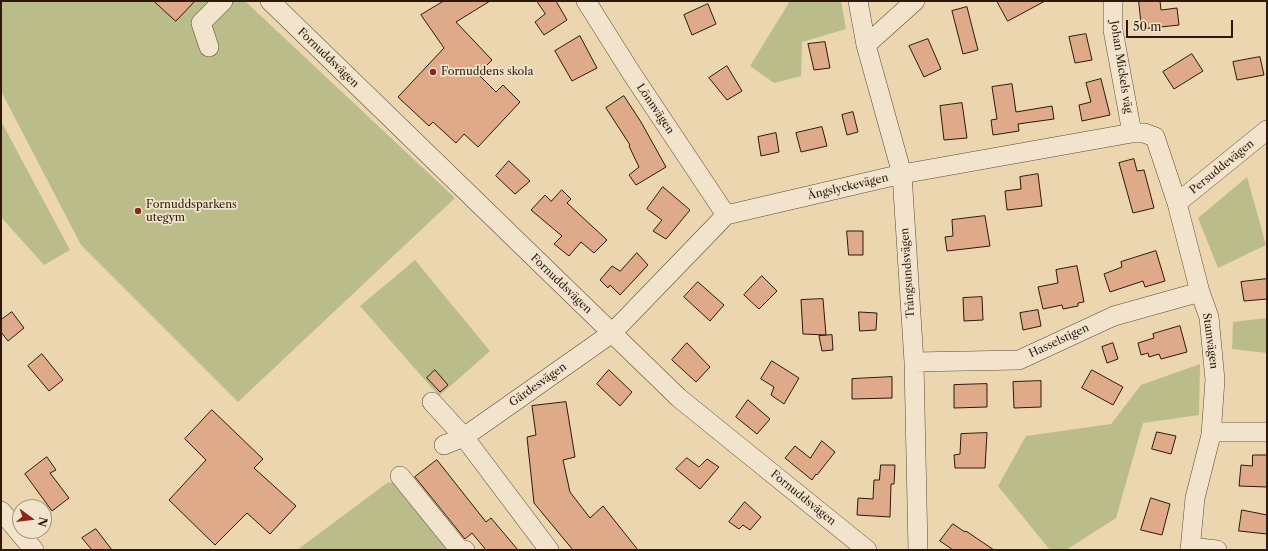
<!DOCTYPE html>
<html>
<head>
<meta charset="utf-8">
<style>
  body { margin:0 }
  #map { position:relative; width:1268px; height:551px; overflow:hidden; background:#ebd6b0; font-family:"Libre Caslon Text",serif }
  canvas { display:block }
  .frame { position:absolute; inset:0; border:2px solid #2e180c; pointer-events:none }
  .north { position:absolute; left:12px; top:499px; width:40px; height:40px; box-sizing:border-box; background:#f2e4cc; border:1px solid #a4927f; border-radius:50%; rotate:105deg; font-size:11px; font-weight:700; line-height:16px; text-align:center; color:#2e180c }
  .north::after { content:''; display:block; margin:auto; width:14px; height:18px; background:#8f2418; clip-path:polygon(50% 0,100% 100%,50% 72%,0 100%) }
  .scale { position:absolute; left:1126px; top:20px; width:107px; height:18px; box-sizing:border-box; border:2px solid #2e180c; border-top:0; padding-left:5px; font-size:12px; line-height:14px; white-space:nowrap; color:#2e180c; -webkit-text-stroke:3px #f2e4cc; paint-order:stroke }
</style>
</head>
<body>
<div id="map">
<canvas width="1268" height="551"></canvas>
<div class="frame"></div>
<div class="north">N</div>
<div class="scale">50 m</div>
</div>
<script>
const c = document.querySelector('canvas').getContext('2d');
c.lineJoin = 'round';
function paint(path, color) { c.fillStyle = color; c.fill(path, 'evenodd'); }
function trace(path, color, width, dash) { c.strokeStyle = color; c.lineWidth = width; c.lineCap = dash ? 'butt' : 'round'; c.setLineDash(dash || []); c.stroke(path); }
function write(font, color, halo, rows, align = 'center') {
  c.font = font + ' "Libre Caslon Text",serif'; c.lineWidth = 3.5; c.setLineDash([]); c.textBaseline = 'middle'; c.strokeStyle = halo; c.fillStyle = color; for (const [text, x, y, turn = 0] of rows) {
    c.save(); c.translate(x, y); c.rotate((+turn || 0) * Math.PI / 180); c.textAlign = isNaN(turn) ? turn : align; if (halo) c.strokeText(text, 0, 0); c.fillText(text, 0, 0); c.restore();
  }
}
paint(new Path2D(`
  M1,1h244l210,197 -217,204 -157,-157 -80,-154z
  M790,1h51l5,28 -44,13 -1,34 -27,7 -24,-17z
  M1,121l69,129 -26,15 -43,-48z
  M1247,177l19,68 -48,23 -20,-50z
  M415,260l75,91 -51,45 -79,-90z
  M1267,318v35l-35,-4 1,-27z
  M1200,364l-1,51 -56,8 -27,95 -50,32h-16l-52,-64 28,-50 85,-12 30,-39z
  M393,482l58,68h-154l90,-67z`), '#babd8a');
const building = new Path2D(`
  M154,1h41l-19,20z
  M444,1h46l-34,21 36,38 -14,14 18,18 7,-7 17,17 -42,45 -14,-13 -8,9 -23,-21 -4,4 -31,-29 46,-49 -23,-33z
  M537,1h19l11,19 -23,15 -9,-13 10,-8z
  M997,1h48l-37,20z
  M1139,1h21l1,9 16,-2 2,17 -37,4z
  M708,4l8,20 -24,11 -8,-20z
  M967,7l11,43 -15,4 -11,-43z
  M1086,34l6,26 -17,3 -6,-26z
  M580,36l17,32 -25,13 -17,-30z
  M928,39l13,30 -17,8 -15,-31z
  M825,42l5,26 -16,2 -6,-26z
  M1192,54l11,17 -29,18 -11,-17z
  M1260,57l4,18 -27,5 -4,-18z
  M727,66l15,25 -15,9 -18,-22z
  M1101,79l9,36 -28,6 -3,-16 12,-3 -5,-19z
  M1012,84l4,28 36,-6 2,13 -36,5 1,7 -26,4 -2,-15 6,-1 -5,-32z
  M624,96l17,26 25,45 -30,18 -7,-10 10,-8 -10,-21 1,-1 -24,-37z
  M962,103l5,35 -23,2 -4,-34z
  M853,112l5,20 -11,3 -5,-20z
  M822,127l5,19 -26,6 -5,-19z
  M776,133l3,19 -18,4 -3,-19z
  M1134,159l3,12 7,-1 10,38 -21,5 -14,-50z
  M509,161l21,20 -15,13 -19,-18z
  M1038,174l4,32 -35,4 -2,-19 16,-2 -1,-12z
  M663,187l27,23 -24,29 -13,-8 9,-11 -15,-11z
  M562,190l9,9 -4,4 40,37 -13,13 -13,-11 -12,14 -15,-12 8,-8 -31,-26 14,-15 6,6z
  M985,216l5,30 -43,5 -2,-14 8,-1 -1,-16z
  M847,231h16v24h-14z
  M1156,251l9,30 -20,6 -2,-6 -33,11 -6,-18 18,-7 -1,-5z
  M637,253l11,12 -28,30 -10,-10 -2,3 -8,-8 12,-14 8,5z
  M1077,266l7,36 -6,1v3l-15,3 -1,-4 -19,4 -5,-22 20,-4 -2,-13z
  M762,276l15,15 -18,18 -15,-14z
  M1267,279v20l-23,2 -3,-19z
  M698,282l26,23 -14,16 -26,-24z
  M982,297l1,23 -19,1 -1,-23z
  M823,299l3,36 -23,-1 -2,-34z
  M1038,310l3,16 -18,4 -3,-17z
  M12,312l12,16 -16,13 -7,-9v-12z
  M859,312l18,1 -1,17 -16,1z
  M1180,326l7,26 -26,7 -2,-5 -10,3 -1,-4 -7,2 -3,-12 16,-5 -1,-4z
  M832,335l1,15 -11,1 -3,-15z
  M687,343l23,24 -14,15 -24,-22z
  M1113,343l5,16 -11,4 -5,-16z
  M42,354l21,26 -14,11 -21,-25z
  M772,361l27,17 -15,26 -13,-9 3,-8 -13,-8z
  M435,370l13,15 -8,7 -13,-14z
  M609,370l23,22 -12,14 -23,-22z
  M1092,370l31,17 -10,18 -31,-17z
  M892,377v21l-40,1v-20z
  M1041,381v26l-27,1 -1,-26z
  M987,384v23l-33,1v-23z
  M748,400l22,19 -13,15 -21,-17z
  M566,402l9,55 -12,3 7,32 20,26 13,-12 35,44h-65l-39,-47 -7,-66 9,-2 -4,-29z
  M212,410l51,49 -9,9 42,38 -26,28 -23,-21 -32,32 -46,-45 37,-40 -21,-21z
  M1157,432l19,4 -5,18 -19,-5z
  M987,433l-2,35h-30l-1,-13 6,-1 1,-20z
  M822,441l13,11 -18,23 -1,-1 -4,6 -27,-22 10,-12 15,12z
  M1253,455h14v32l-28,-1 2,-21 11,1z
  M47,457l9,13 -6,3 19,25 -17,13 -27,-37z
  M687,458l12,9 8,-8 12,8 -19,22 -24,-20z
  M437,460l49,62 5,-4 27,32h-32l-14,-17 -7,6 -50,-62z
  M881,465h14l-1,19h-3l-1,33 -33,-2 1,-17 15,1 1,-19h5z
  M1151,498l19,6 -8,31 -21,-5z
  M745,502l16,15 -11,13 -7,-5 -4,4 -10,-7z
  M1242,510l25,5v19l-28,-3z
  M953,524l12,8 1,-1 28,19h-41l-13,-9z
  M96,529l16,21h-20l-10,-12z`);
paint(building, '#dfaa89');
trace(building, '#2e180c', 1);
const minor = new Path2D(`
  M270,1l409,397 188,152
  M586,1l46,73 94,141
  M858,1l8,44 36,129 12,188 4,188
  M1113,1v29l19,103
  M866,45l49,-44
  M209,47l-8,-24 22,-22
  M1177,203l90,-73
  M914,362l105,-2 95,-44 86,-24
  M432,402l32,35 85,113
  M1212,432h55
  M444,445l20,-8 148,-104 114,-118 176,-41 230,-41h12l11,4 22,66 23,89 9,25 6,63 -4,55 -16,63 -5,52
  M400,476l59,73 6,1
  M1,511l33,39
  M1190,547l27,3`);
trace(minor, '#5d4835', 20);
trace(minor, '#f2e4cc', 19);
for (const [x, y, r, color] of [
  [433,72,4,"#8f2418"],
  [138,211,4,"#8f2418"]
]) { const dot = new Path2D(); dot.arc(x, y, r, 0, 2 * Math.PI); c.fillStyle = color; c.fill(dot); trace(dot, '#f2e4cc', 1.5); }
write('11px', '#2e180c', '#f2e4cc', [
  ["Fornuddsvägen",328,58,44],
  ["Johan Mickels väg",1121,67,81],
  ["Lönnvägen",655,109,56],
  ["Persuddevägen",1222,167,-39],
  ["Ängslyckevägen",848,187,-13],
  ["Trångsundsvägen",908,273,-94],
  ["Fornuddsvägen",561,284,44],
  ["Hasselstigen",1059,341,-25],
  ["Stamvägen",1210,341,82],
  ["Gärdesvägen",538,385,-35],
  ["Fornuddsvägen",803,498,39]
]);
write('11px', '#2e180c', '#f2e4cc', [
  ["Fornuddens skola",441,72],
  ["Fornuddsparkens",146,205],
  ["utegym",146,218]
], 'left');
</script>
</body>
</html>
